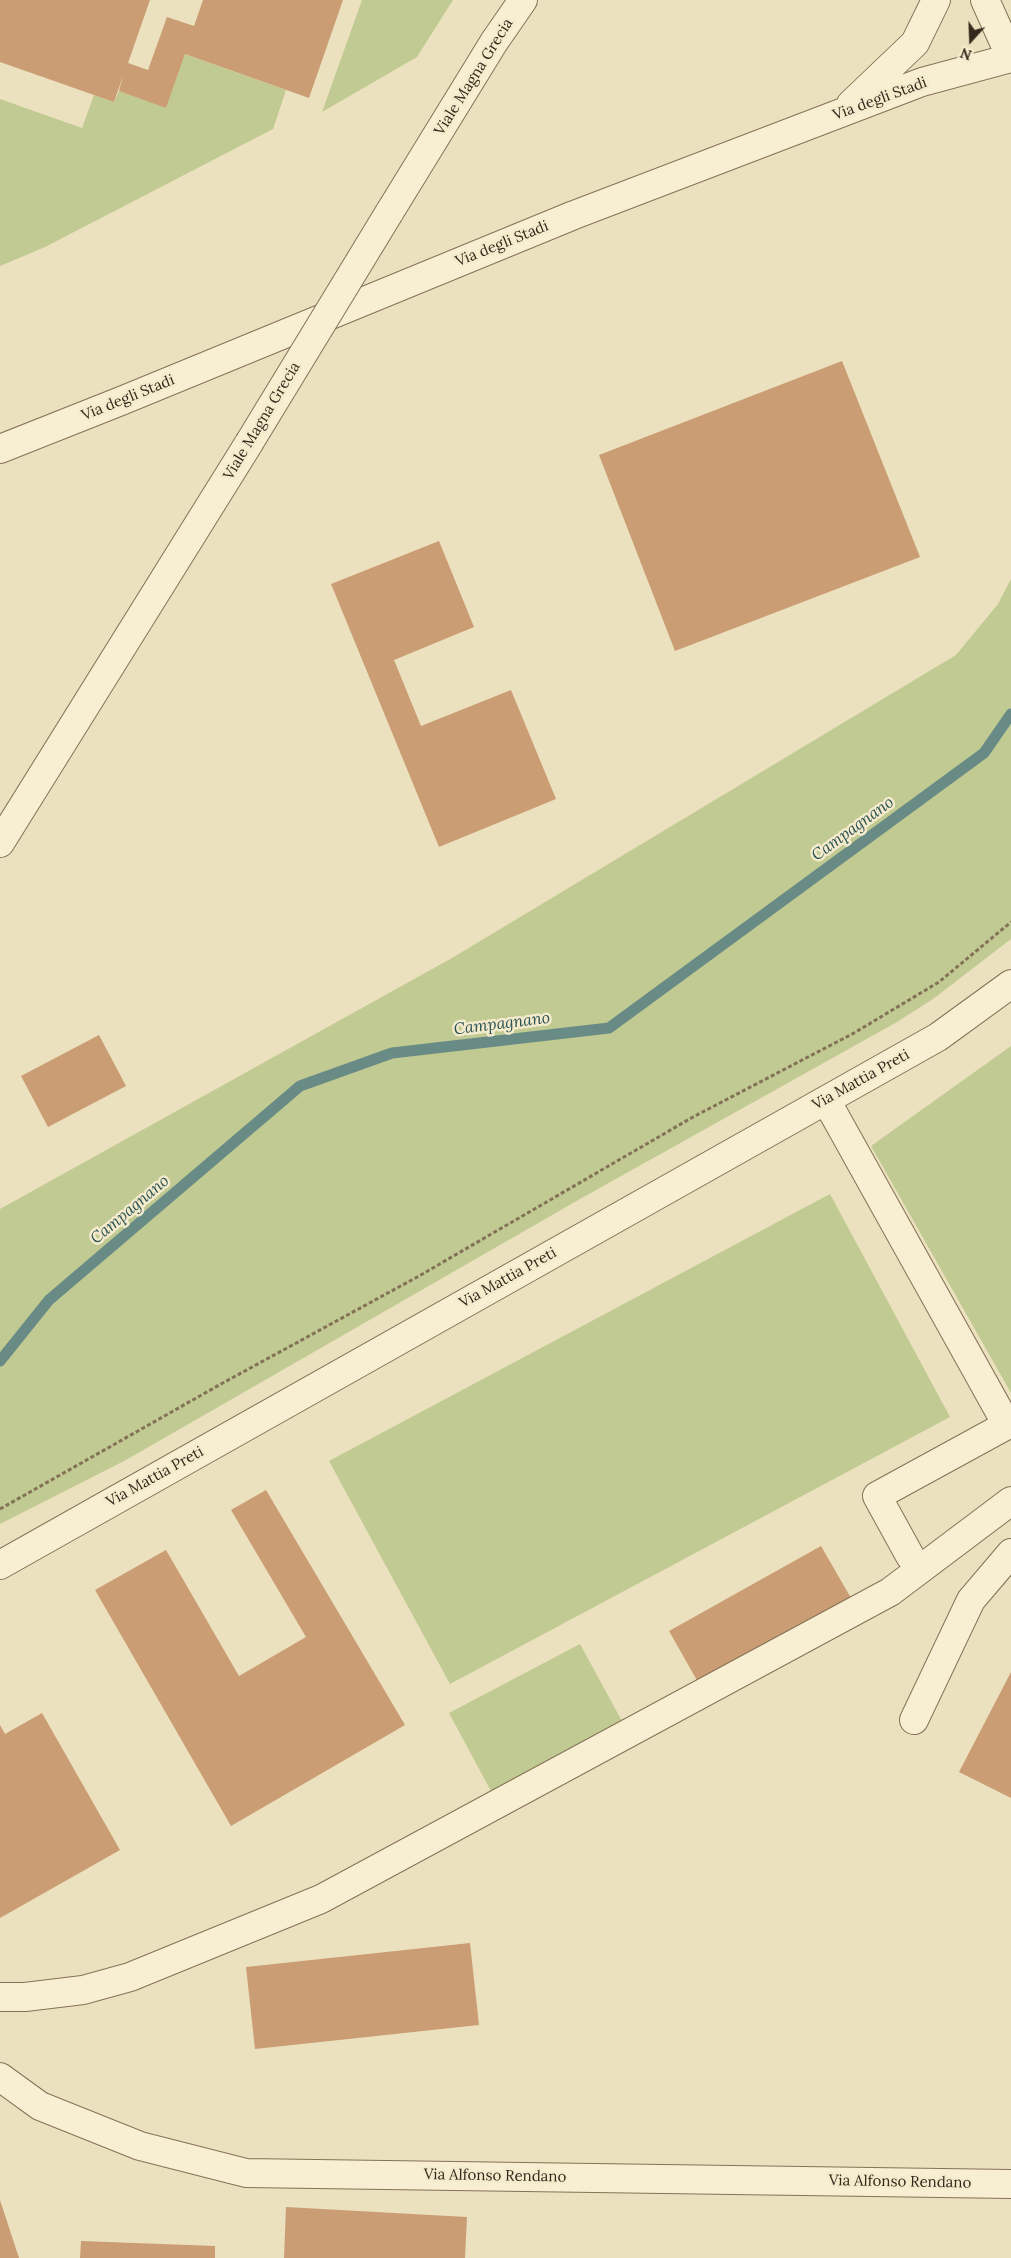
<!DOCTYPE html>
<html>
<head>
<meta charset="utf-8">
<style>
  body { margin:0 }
  #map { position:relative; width:1011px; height:2258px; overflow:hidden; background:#ece1be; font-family:Lora,serif }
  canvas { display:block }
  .north { position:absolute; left:946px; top:15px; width:50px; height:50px; -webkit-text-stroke:4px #f4ebcd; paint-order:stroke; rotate:200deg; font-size:14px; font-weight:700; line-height:20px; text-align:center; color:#34291c }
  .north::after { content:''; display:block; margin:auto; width:18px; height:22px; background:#34291c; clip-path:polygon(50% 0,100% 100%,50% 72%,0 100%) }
</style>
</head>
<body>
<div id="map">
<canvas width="1011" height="2258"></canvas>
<div class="north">N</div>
</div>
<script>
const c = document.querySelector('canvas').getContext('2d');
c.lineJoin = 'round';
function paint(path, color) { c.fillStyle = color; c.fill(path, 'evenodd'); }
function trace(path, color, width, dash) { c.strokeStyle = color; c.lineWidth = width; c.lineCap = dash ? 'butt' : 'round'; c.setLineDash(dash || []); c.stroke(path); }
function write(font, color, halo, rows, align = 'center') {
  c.font = font + ' Lora,serif'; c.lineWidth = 5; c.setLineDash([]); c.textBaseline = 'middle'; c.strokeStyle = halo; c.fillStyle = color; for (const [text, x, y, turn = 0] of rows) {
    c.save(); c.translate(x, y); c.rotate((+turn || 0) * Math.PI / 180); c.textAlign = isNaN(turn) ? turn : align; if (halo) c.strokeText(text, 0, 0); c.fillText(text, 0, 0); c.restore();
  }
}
paint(new Path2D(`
  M362,0h91l-36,57 -95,55z
  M185,54l101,36 -13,39 -228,118 -45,19v-167l82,29 12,-33 20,7 5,-11 47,16z
  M1011,579v360l-78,60 -36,23 -317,177 -454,261 -126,64v-315l452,-251 504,-303 42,-51z
  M1011,1046v347l-140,-247z
  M830,1194l120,223 -500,267 -121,-223z
  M580,1644l43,79 -131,70 -43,-80z`), '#c0ca92');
trace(new Path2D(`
  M0,1361l49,-61 251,-214 92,-33 217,-25 375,-275 27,-39`), '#698b85', 11);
paint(new Path2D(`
  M0,0h150l-22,63 20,7 19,-53 27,9 9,-26h140l-34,98 -124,-44 -19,54 -47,-17 4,-15 -9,26 -114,-40z
  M842,361l78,196 -245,94 -76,-196z
  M439,541l35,86 -80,33 27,66 90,-36 45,109 -117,48 -108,-263z
  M99,1035l27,51 -78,41 -27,-51z
  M266,1490l139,235 -174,101 -136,-236 71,-40 73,126 67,-39 -75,-127z
  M821,1546l30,52 -152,86 -30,-53z
  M1011,1672v126l-52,-26z
  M42,1713l78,137 -120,68v-193l5,9z
  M470,1943l9,82 -224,24 -9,-82z
  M0,2200l19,58h-19z
  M286,2207l181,10 -2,41h-181z
  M81,2241l134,5v12h-135z`), '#ca9d74');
const minor = new Path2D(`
  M985,0l26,58
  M851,104l64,-61 21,-43
  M389,213l105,-171 29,-42
  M0,449l121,-48 453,-186 348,-133 89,-24
  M0,843l249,-400
  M826,1100l181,325 -130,71 33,60
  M0,1565l938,-528 73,-53
  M914,1720l57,-120 40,-47
  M0,1997h25l58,-7 47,-13 191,-78 569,-307 121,-91
  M0,2077l40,29 100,40 106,27 765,11`);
trace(minor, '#847257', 30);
trace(new Path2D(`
  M0,1509l221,-125 198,-108 274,-159 161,-84 85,-51 72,-60`), '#847257', 3, [4, 2.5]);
trace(minor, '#f8eed1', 28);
const minorBridge = new Path2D(`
  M249,443l140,-230`);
trace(minorBridge, '#847257', 30, []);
trace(minorBridge, '#f8eed1', 28);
write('15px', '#34291c', '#f4ebcd', [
  ["Viale Magna Grecia",474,77,-58],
  ["Via degli Stadi",880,99,-20],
  ["Via degli Stadi",502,244,-22],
  ["Via degli Stadi",128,398,-22],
  ["Viale Magna Grecia",262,421,-59],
  ["Via Mattia Preti",861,1080,-29],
  ["Via Mattia Preti",508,1278,-29],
  ["Via Mattia Preti",155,1477,-29],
  ["Via Alfonso Rendano",495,2176,1],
  ["Via Alfonso Rendano",900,2182,1]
]);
write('italic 16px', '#2b5353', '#f4ebcd', [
  ["Campagnano",853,829,-36],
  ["Campagnano",502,1024,-7],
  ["Campagnano",130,1210,-40]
]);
</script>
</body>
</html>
